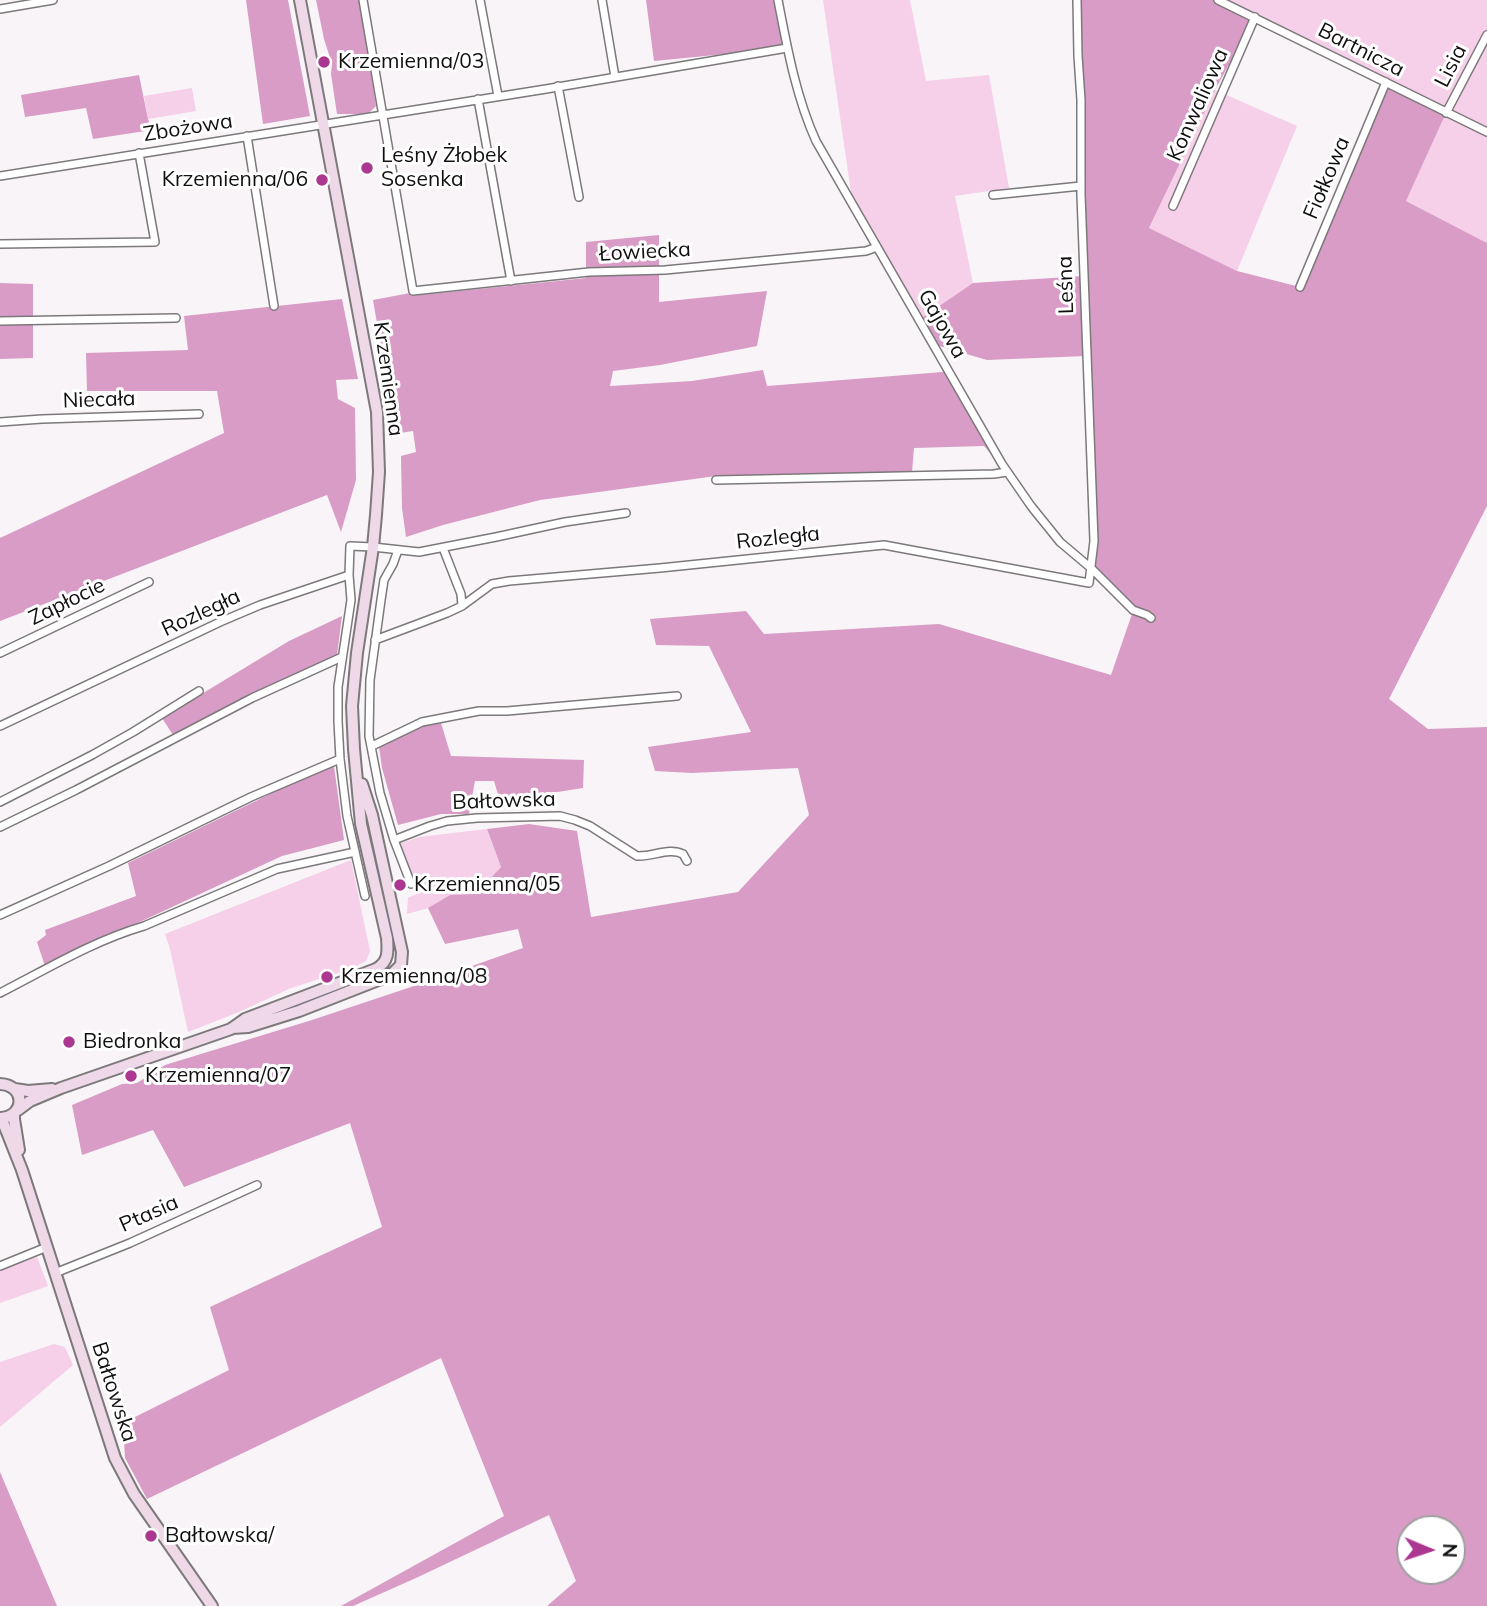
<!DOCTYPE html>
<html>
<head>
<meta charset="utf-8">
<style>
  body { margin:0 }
  #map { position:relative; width:1487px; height:1606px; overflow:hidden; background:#f9f4f7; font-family:Mulish,sans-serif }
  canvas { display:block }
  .north { position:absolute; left:1396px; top:1515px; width:70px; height:70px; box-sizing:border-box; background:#fff; border:2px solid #a09f9f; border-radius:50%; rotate:92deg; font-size:19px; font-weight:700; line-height:28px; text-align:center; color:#110f10 }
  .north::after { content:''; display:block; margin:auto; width:24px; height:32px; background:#ab3791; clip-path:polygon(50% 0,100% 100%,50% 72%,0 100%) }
</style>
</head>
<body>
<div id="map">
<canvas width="1487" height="1606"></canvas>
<div class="north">N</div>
</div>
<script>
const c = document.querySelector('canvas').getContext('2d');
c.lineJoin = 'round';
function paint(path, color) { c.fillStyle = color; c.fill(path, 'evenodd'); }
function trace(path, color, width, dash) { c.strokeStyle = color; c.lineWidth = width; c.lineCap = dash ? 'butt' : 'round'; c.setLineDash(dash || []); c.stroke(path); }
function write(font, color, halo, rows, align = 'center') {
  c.font = font + ' Mulish,sans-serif'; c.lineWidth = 6; c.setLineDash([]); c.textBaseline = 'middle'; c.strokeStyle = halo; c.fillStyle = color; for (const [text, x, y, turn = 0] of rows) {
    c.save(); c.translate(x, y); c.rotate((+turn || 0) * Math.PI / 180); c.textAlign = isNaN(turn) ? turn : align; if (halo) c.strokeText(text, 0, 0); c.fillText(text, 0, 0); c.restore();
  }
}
paint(new Path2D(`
  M823,0h87l16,81 63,-6 20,113 -54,8 18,87 -53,36 -67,-113z
  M1228,0h259v129z
  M192,88l4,23 -48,8 -4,-23z
  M1215,90l82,36 -60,145 -88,-43z
  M1446,113l41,21v109l-81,-42z
  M487,829l14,38 -25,28h-26l-22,13 -21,6 1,-16 15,-7v-15h-11l-13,-32 20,-7z
  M351,860l19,91 -4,10 -15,8 -60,19 -52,24 -51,20 -18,-83 -5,-15z
  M37,1257l11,29 -48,17v-33z
  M54,1344l11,3 8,18 -73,62v-65z`), '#f6cfe9');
paint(new Path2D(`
  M246,0h42l22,116 -47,8z
  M316,0h44l16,106 -8,8h-31l-6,-40 1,-10 -8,-25z
  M646,0h132l9,48 -133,13z
  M1077,0h141l37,17 -40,73 -66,138 88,43 63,16 86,-205 60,31 -40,88 81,42v263l-98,193 39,30 59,-2v879h-940l29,-25 -27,-66 -133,63 -63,28h-12l163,-90 -63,-158 -294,141 -22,-41 -2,-35 106,-53 -19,-63 172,-80 -32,-104 -166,64 -31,-57 -71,25 -10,-50 50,-21 15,-1 28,-18 147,-45 126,-42 85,-30 -5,-19 -73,15 -17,-36 22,-13 26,-1 25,-27 -14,-38 42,-5 48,7 14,86 147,-25 71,-77 -11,-47 -106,5 -37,-2 -7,-24 103,-15 -42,-86 -53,-1 -6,-26 96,-8 18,23 175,-10 172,51 22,-64 -41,-42 -6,-213 -99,4 -51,-15 71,127 -23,-26 -70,2 -2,24 -196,4 -176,24 -97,25 -37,12 -4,-29 -1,-52 15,-4 -3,-21 -19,3 -1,-18 -20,-116 37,-7 1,3 175,-18v-36l73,-7v67l108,-11 -10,55 -97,19 -47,6 -3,15 82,-5 71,-11 4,16 176,-14 -9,-27 -14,-26 53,-36 111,-7zM1410,1529h42v42h-42z
  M139,75l9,44 4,11 -59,9 -7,-31 -61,9 -4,-22z
  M0,283l33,1v74l-33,1z
  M342,299l16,80 -22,1 2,19 17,9 1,72 -15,52 -14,-37 -327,126v-83l224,-105 -7,-42h-130l-1,-38 102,-3 -4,-34z
  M342,616l-5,39 -164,80 -11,-17 127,-77z
  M441,723l10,33 133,4 -1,28 -83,13 -6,-20h-19l-6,33h-28l-43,11 -16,-57 -3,-21 49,-23z
  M332,764l2,2 10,74 -62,16 -237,110 -8,-24 9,-7 -1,-5 91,-34 -8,-33z
  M0,1472l57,134h-57z`), '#d89cc6');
const minor = new Path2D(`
  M363,0l50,291 176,-19 76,-2 201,-19 11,-4
  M480,0l18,96
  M602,0l13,77
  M778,0c9,47 18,97 38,141l186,323 29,42 29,36 32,27 41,41 14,5 4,3
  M1218,0l269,132
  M0,9l53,-9
  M558,86l21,111
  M478,99l33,182
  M1446,113l41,-78
  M247,136l27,170
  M0,176l546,-87 241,-41
  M993,195l88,-9
  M1173,206l82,-189
  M0,244l155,-2 -16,-89
  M1300,287l86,-205
  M0,321l176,-3
  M0,422l42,-3 157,-5
  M716,480l278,-6 13,-2
  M443,548l18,46 1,12
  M398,550l-5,14 -9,16 -3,20 -11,80 -1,56 11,57 14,47 17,44
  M375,640l72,-27 15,-7 30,-22 17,-3 151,-13 224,-23 205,38 5,-42 -13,-346v-95l-3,-44 -1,-56
  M0,653l149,-71
  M0,726l220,-104 40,-17 89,-30
  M372,746l50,-24 57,-11h28l170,-15
  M0,802l92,-47 41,-23 66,-41
  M0,827l76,-37 176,-92 90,-41
  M394,840l36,-14 17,-5 30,-3 83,-2 15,4 15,6 47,30c16,1 32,-9 46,-2l4,7
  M365,896l-18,-80 -7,-57 -2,-38v-34l13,-87 -2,-25 1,-29 23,1 46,5 77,-15 69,-15 61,-9
  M0,915l109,-49 142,-69 89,-38
  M0,993c47,-24 93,-52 144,-67l133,-57 78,-17
  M0,1266l47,-19
  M55,1273l75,-30 127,-58`);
const secondary = new Path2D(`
  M232,1028l16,-1 51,-16 92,-36 10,-10 1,-13 -30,-137 -10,-31
  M0,1084c26,1 26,33 0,34
  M15,1089l13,2 24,-2
  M18,1110l12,-9 31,-13 170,-59 14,-10 131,-50c13,-7 12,-18 11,-31l-26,-114 -7,-75 -2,-43 5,-53 16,-106 3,-32 3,-43 -2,-60 -77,-412
  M14,1114v5l5,31
  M0,1119l3,3 19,48 93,288 19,36 78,112`);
trace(minor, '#7c797b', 10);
trace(secondary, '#7c797b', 14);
trace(minor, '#fff', 7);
trace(secondary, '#efd8e8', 10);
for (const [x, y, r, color] of [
  [324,62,7,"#ab3791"],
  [367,168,7,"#ab3791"],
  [322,180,7,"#ab3791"],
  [400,885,7,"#ab3791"],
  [327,977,7,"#ab3791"],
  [69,1042,7,"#ab3791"],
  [131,1076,7,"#ab3791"],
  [151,1536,7,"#ab3791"]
]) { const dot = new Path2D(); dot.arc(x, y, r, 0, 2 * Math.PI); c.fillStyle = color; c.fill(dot); trace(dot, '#fff', 2.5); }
write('21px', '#110f10', '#fff', [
  ["Bartnicza",1361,50,27],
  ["Lisia",1451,66,-63],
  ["Konwaliowa",1198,105,-66],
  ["Zbożowa",188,128,-9],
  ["Fiołkowa",1327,178,-67],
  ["Łowiecka",645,252,-3],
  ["Leśna",1066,285,-92],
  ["Gajowa",942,324,60],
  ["Krzemienna",388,379,82],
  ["Niecała",99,400,-2],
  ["Rozległa",778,538,-6],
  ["Zapłocie",67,602,-26],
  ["Rozległa",201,613,-25],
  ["Bałtowska",504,801,-2],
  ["Ptasia",149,1214,-24],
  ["Bałtowska",114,1392,72]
]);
write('21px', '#110f10', '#fff', [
  ["Krzemienna/03",338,62],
  ["Leśny Żłobek",381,156],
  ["Sosenka",381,180],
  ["Krzemienna/06",308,180,"right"],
  ["Krzemienna/05",414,885],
  ["Krzemienna/08",341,977],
  ["Biedronka",83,1042],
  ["Krzemienna/07",145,1076],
  ["Bałtowska/",165,1536]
], 'left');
</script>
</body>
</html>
